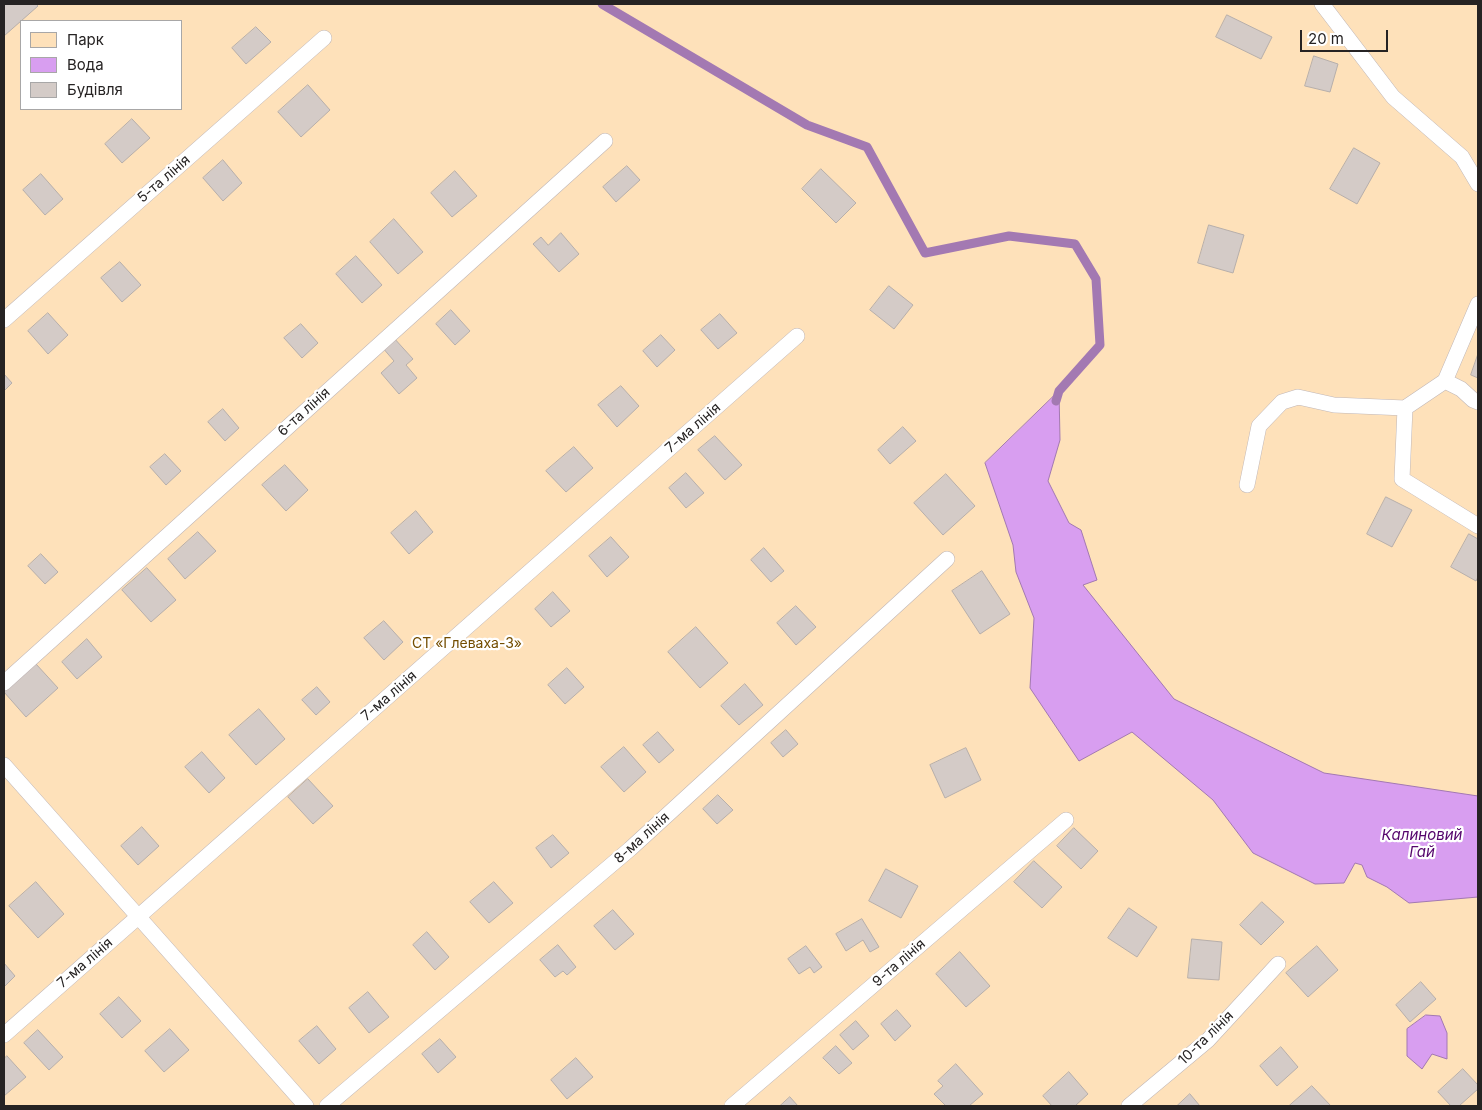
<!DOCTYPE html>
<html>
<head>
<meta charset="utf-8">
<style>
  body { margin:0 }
  #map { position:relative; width:1482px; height:1110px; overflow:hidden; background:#fdf2f2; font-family:Inter,sans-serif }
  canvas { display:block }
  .frame { position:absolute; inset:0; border:5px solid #262323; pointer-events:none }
  .legend { position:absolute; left:20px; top:20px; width:162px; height:90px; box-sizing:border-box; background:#fff; border:1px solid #a8a7a7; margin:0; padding:6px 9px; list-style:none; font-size:15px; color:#262323 }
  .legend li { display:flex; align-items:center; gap:10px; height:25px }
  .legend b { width:25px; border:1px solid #a8a7a7 }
  .scale { position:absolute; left:1300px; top:30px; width:88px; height:22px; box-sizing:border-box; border:2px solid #262323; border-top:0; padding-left:6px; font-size:15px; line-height:18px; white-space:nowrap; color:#262323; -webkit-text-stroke:4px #fff; paint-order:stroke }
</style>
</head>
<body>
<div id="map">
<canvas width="1482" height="1110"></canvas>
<div class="frame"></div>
<ul class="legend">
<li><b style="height:14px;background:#fee1ba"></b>Парк</li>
<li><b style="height:14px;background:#d89ef0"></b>Вода</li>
<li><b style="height:14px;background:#d4cbc7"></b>Будівля</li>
</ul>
<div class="scale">20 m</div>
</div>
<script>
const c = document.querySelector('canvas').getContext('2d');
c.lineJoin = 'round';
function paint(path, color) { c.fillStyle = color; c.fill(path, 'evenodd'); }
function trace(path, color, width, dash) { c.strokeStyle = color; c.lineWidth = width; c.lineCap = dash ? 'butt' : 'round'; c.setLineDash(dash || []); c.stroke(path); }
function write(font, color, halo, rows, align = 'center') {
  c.font = font + ' Inter,sans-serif'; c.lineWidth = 4.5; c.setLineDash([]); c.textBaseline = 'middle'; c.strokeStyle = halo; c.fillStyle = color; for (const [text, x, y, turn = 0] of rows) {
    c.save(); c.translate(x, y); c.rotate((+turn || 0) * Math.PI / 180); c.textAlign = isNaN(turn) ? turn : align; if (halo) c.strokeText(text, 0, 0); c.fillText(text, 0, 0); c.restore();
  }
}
paint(new Path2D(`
  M4,4h1474v1102h-1474zM21,21h160v88h-160z`), '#fee1ba');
const water = new Path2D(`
  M1059,391l1,49 -12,41 21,42 12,7 16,50 -14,5 91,114 150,74 154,23v101l-69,6 -22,-16 -20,-10 -5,-12 -7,-2 -11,20 -29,1 -62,-31 -40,-53 -81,-68 -53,29 -49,-73 4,-70 -18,-46 -3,-27 -28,-82z
  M1426,1015l14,1 7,17v26l-15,-5 -10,15 -15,-13v-27z`);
paint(water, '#d89ef0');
trace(water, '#a379b2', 1);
trace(new Path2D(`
  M602,4l205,121 60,22 58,106 84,-17 66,8 21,35 4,66 -41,46 -3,10`), '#a379b2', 9);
const building = new Path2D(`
  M4,4h32l2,2 -34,30z
  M1227,15l45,22 -11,22 -45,-22z
  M256,27l15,15 -25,22 -14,-16z
  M1314,56l24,8 -8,28 -25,-6z
  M308,85l22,25 -29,27 -23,-25z
  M132,119l18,19 -28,25 -17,-19z
  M1354,148l26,15 -23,41 -27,-15z
  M223,160l19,23 -19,18 -20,-23z
  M627,166l13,14 -24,22 -13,-15z
  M821,169l35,34 -20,20 -34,-34z
  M455,171l22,25 -25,21 -21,-24z
  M41,174l22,25 -18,16 -22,-25z
  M394,219l29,33 -25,22 -28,-32z
  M1209,225l35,10 -11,38 -35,-10z
  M561,233l18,21 -20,18 -26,-28 8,-7 7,8z
  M356,256l26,29 -20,18 -26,-29z
  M120,262l21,23 -19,17 -21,-24z
  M889,286l24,19 -19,24 -24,-19z
  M451,310l19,21 -15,14 -19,-21z
  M48,313l20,22 -20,19 -20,-23z
  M720,314l17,19 -19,16 -17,-19z
  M301,324l17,19 -16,15 -18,-20z
  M661,335l14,15 -18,17 -14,-16z
  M393,337l20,22 -7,6 11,13 -18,16 -18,-21 13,-12 -12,-14z
  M1478,354v24l-7,-3z
  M4,374l8,9 -8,8z
  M621,386l18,20 -22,21 -19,-22z
  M223,409l16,19 -14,13 -17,-19z
  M903,427l13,14 -26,23 -12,-14z
  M715,436l27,29 -17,15 -27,-30z
  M574,447l19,21 -27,24 -20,-21z
  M165,454l16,17 -15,14 -16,-18z
  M285,465l23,25 -22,21 -24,-26z
  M686,473l18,20 -18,15 -17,-20z
  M946,474l29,32 -32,29 -29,-32z
  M1386,497l26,13 -20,37 -25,-13z
  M416,511l17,21 -24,22 -18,-21z
  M198,532l18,19 -31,28 -17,-20z
  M1469,534l9,5v38l-2,4 -25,-14z
  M611,537l18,20 -22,20 -18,-21z
  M764,548l20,23 -13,11 -20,-22z
  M41,554l17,18 -13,12 -17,-18z
  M147,568l29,32 -25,22 -29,-32z
  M982,571l28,43 -30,20 -28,-43z
  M553,592l17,19 -19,16 -16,-18z
  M796,606l20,21 -20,18 -19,-22z
  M384,621l19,21 -19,18 -20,-22z
  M696,627l32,36 -28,25 -32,-36z
  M87,639l15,18 -25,22 -15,-17z
  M36,664l22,24 -32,29 -22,-25z
  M567,668l17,19 -19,17 -17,-19z
  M745,684l18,21 -24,20 -18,-19z
  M317,687l13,15 -14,13 -14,-15z
  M259,709l26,30 -29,26 -27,-30z
  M786,730l12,14 -15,13 -12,-14z
  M658,732l16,18 -15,13 -16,-18z
  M624,747l22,25 -22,20 -23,-25z
  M966,748l15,32 -36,18 -15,-33z
  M202,752l23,26 -16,15 -24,-26z
  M308,779l25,27 -20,18 -25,-27z
  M718,795l15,15 -16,14 -14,-15z
  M142,827l17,19 -21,19 -17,-19z
  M1074,828l24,23 -17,18 -24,-23z
  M553,835l16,18 -18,15 -15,-20z
  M1034,861l28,26 -20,21 -28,-26z
  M886,869l32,17 -17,32 -32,-17z
  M36,882l28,32 -26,24 -29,-32z
  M494,882l19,21 -24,20 -19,-21z
  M1262,902l22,20 -23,23 -21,-20z
  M1129,908l28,19 -20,30 -29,-19z
  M613,910l21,24 -19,16 -21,-24z
  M862,919l17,28 -9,5 -7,-12 -17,11 -10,-17z
  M427,932l22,25 -14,13 -22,-25z
  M1192,939l30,3 -3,38 -31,-2z
  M558,945l18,22 -9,8 -4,-4 -8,6 -15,-17z
  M806,946l16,21 -8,6 -4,-6 -11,7 -11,-15z
  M1317,946l21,24 -30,27 -22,-24z
  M960,952l30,34 -24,21 -30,-33z
  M4,963l11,13 -11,11z
  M1421,982l15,17 -26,23 -14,-17z
  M368,992l21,25 -20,16 -20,-25z
  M119,997l22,24 -19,17 -22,-24z
  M897,1010l14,16 -16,15 -14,-17z
  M856,1021l13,15 -16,14 -13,-15z
  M317,1026l19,23 -17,15 -20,-23z
  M170,1029l19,21 -25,22 -19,-21z
  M38,1030l25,27 -14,13 -25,-27z
  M440,1039l16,18 -18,16 -16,-19z
  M836,1046l16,17 -13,11 -16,-16z
  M1281,1047l17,20 -21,19 -17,-20z
  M7,1056l19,21 -22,19v-37z
  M576,1058l17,19 -26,22 -16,-19z
  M956,1064l27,30 -14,12h-23l-12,-12 9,-8 -5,-5z
  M1463,1069l15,16v4l-19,17h-8l-13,-14z
  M1069,1072l19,22 -13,12h-23l-9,-10z
  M1312,1086l19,20h-42z
  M1190,1094l10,12h-23z
  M790,1097l8,9h-18z`);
paint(building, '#d4cbc7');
trace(building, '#b7afab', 1);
const lane = new Path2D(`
  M1322,4l71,93 69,60 16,27
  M4,320l320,-282
  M1445,381l16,8 12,11 5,2
  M1405,408l-3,71 76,47
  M1247,485l12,-59 23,-24 16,-5 36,8 71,3 40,-27 33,-77
  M4,683l601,-542
  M4,765l302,341
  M4,1035l793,-699
  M327,1106l303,-257 317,-290
  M732,1106l334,-286
  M1129,1106l79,-66 70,-76`);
trace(lane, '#c1b7b7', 16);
trace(lane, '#fff', 15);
write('14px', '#262323', '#fff', [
  ["5-та лінія",164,179,-41],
  ["6-та лінія",304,412,-42],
  ["7-ма лінія",693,428,-41],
  ["7-ма лінія",389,696,-41],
  ["8-ма лінія",642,838,-42],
  ["7-ма лінія",85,963,-41],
  ["9-та лінія",899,963,-41],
  ["10-та лінія",1206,1038,-44]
]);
write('14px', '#734d00', '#fff', [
  ["СТ «Глеваха-3»",467,644]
]);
write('italic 15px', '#55066c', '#fff', [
  ["Калиновий",1422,835],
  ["Гай",1422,852]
]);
</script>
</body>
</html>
